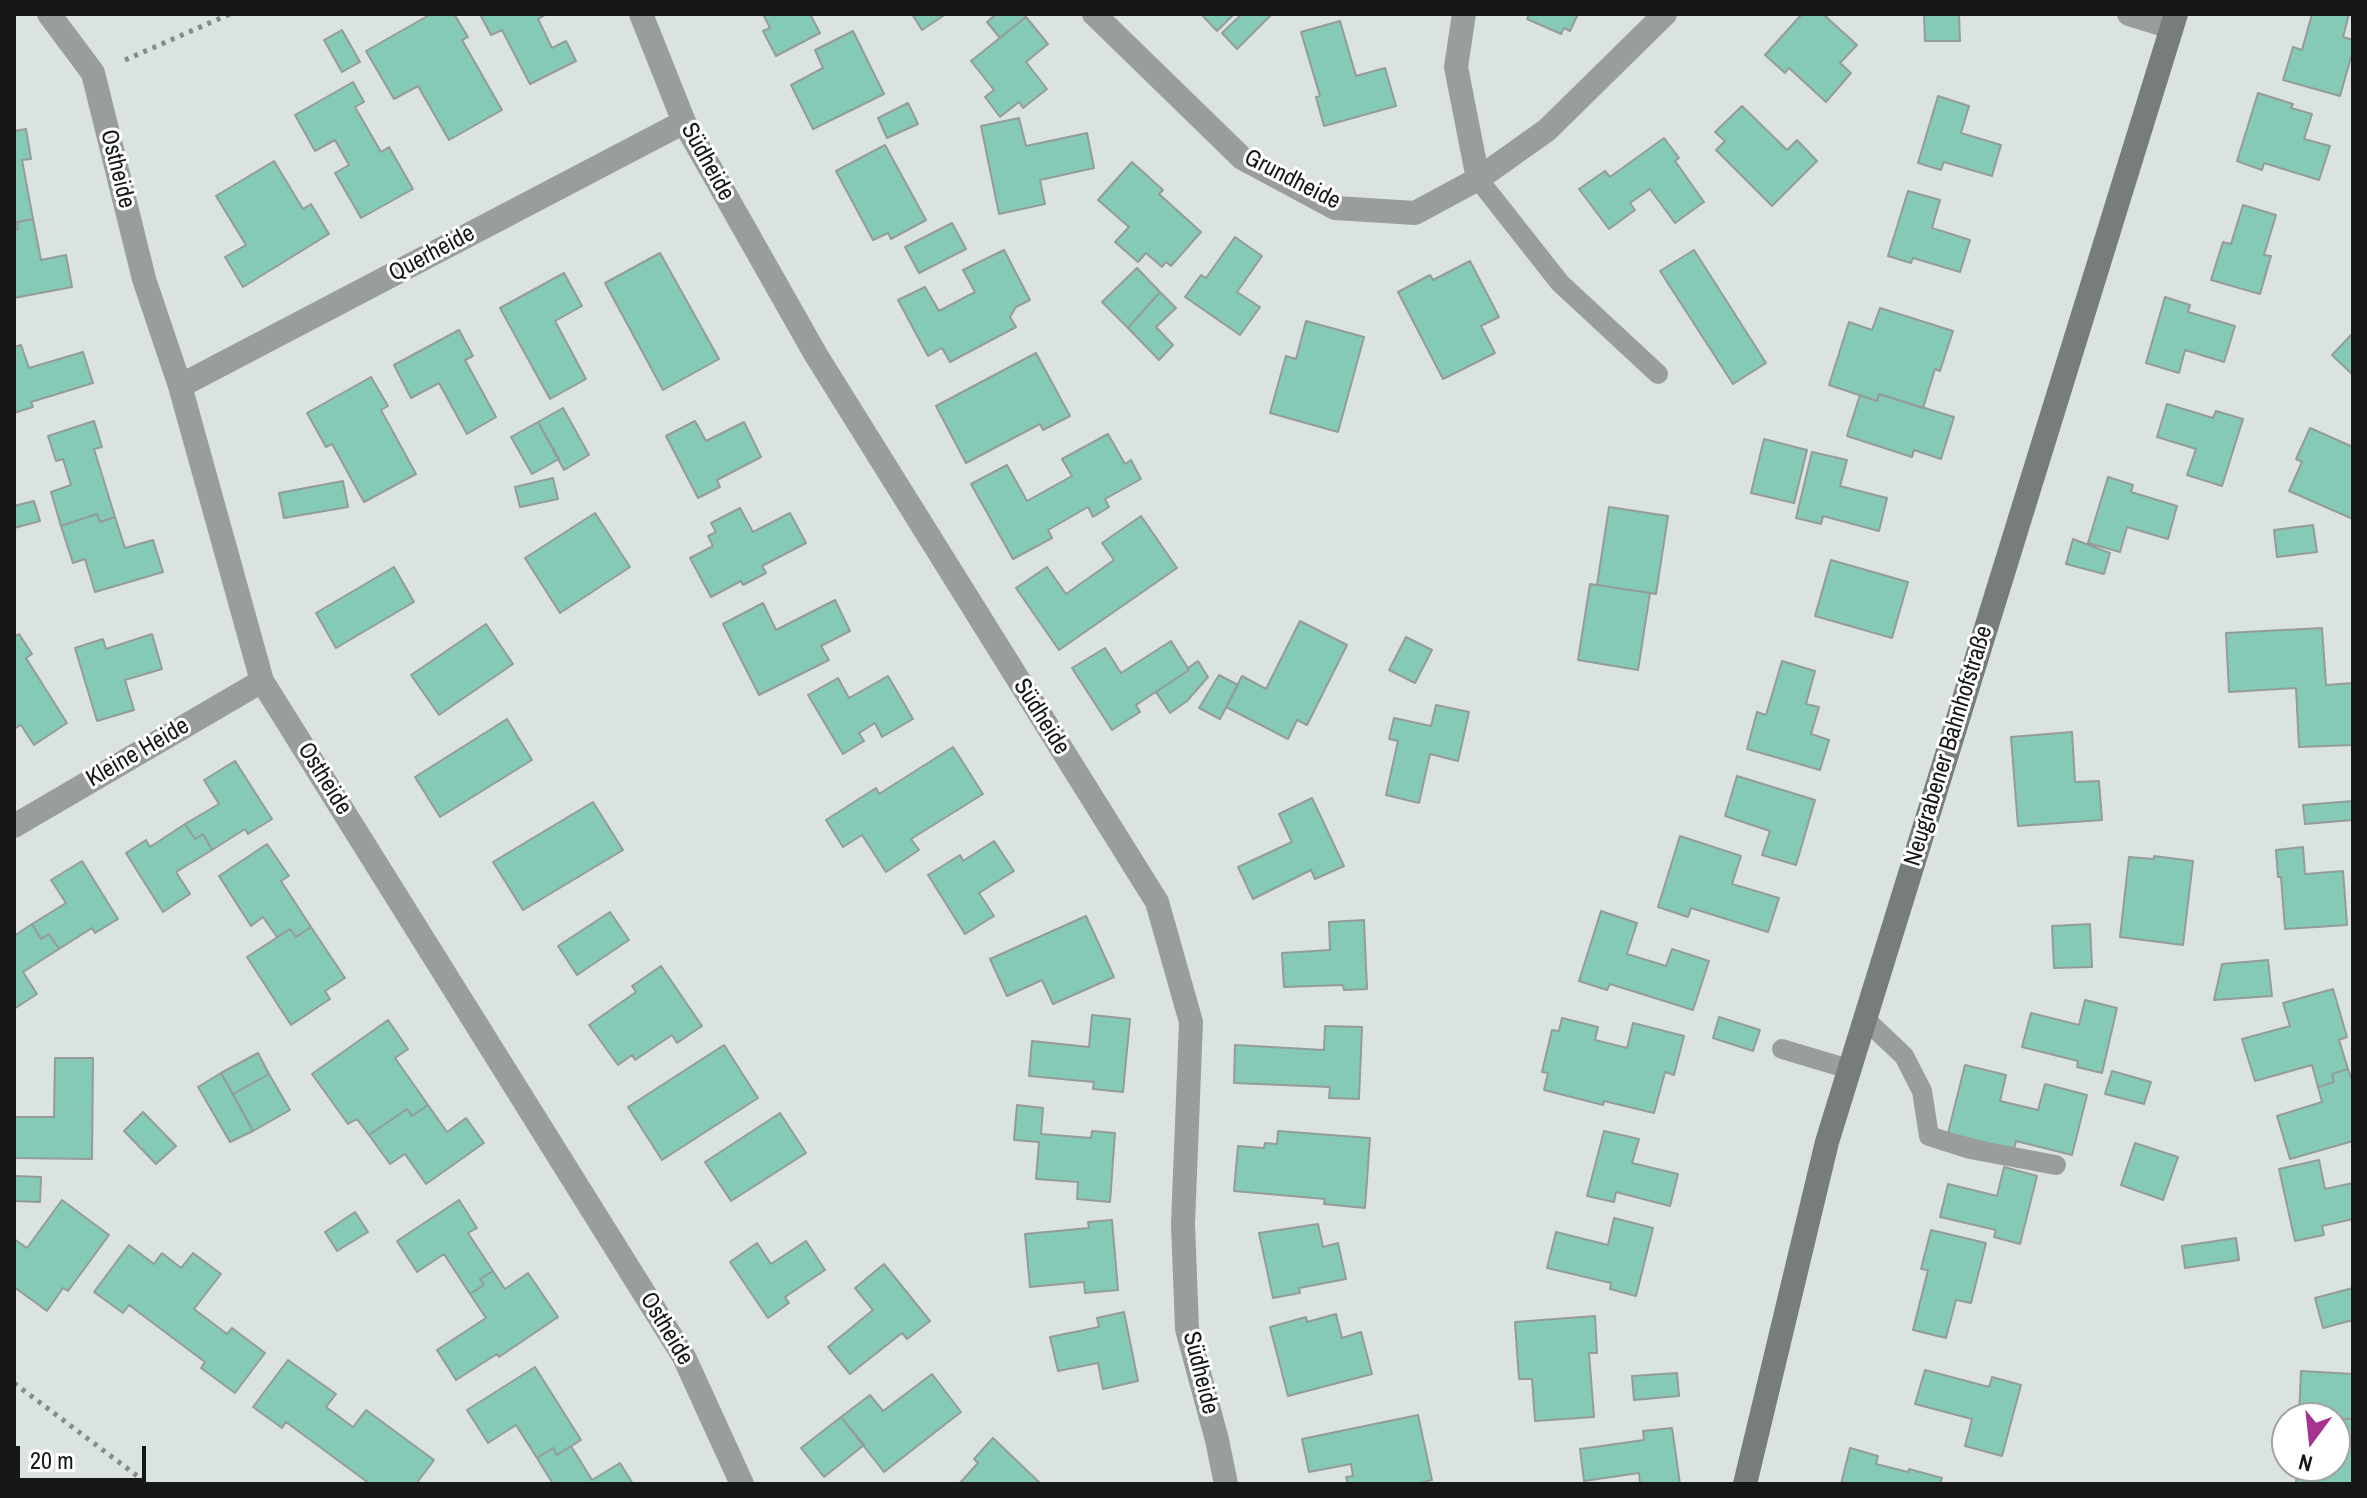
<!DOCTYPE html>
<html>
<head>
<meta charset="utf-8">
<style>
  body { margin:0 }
  #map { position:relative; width:2367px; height:1498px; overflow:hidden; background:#dae3e0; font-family:"Archivo Narrow",sans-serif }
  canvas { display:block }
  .frame { position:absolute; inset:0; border:16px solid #151817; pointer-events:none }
  .north { position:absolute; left:2271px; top:1402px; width:80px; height:80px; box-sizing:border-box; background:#fff; border:2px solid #a1a3a2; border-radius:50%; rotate:195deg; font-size:22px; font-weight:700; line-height:32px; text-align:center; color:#151817 }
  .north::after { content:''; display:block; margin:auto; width:28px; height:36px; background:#a5338f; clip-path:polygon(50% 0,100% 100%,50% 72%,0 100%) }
  .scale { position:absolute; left:16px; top:1446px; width:130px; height:36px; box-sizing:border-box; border:4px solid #151817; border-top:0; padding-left:10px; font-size:24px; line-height:28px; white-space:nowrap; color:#151817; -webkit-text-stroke:6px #fff; paint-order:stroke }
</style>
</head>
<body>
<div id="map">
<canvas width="2367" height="1498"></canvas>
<div class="frame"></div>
<div class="north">N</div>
<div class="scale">20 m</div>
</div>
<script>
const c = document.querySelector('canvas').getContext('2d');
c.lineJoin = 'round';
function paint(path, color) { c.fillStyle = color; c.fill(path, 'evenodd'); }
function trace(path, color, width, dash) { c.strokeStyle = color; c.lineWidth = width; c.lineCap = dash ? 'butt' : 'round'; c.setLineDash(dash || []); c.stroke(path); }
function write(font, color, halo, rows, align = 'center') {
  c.font = font + ' "Archivo Narrow",sans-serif'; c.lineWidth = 6; c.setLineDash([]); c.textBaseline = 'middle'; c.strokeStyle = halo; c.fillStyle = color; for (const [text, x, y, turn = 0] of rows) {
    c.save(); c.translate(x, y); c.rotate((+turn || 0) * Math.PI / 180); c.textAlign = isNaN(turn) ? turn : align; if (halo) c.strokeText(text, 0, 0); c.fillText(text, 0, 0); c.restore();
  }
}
const building = new Path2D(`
  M431,14h23l14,23 -6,3 40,70 -53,30 -31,-54 -24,13 -28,-48z
  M480,14h67l-9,5 14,29 14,-7 10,20 -46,23 -28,-54 -11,5z
  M763,14h47l10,19 -44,23 -13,-25 7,-3z
  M912,14h34l-24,16z
  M996,14h27l3,3 -26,21 -13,-16z
  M1201,14h33l-17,17z
  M1242,14h30l-35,35 -15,-16z
  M1529,14h49l-8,17 -6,-3 -3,6 -34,-15z
  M1802,14h21l34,31 -17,18 11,10 -25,29 -37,-34 -4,5 -20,-18z
  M1924,14h35l1,27h-35z
  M2312,14h37l-6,23 10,3v10l-13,46 -57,-16 10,-33 9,3z
  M1026,17l22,27 -22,18 21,27 -24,19 -4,-6 -19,15 -15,-20 9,-7 -23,-29z
  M1340,21l16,55 29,-8 11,38 -72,20 -8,-29 4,-1 -19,-64z
  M342,30l18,32 -18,10 -18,-32z
  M853,31l31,63 -71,35 -22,-44 32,-17 -8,-18z
  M353,82l11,20 -9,5 26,45 8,-5 24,42 -52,29 -26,-45 14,-8 -14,-25 -20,11 -20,-36z
  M2258,93l35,11 -2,4 21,6 -8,25 26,7 -11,34 -55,-17 -2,7 -25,-9z
  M1938,96l31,10 -8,27 40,12 -9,31 -48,-14 -3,8 -23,-7z
  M908,103l10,21 -31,14 -9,-20z
  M1742,106l45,44 10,-10 20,21 -45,45 -56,-56 9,-9 -10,-9z
  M1019,118l7,28 61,-13 7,35 -54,12 5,24 -46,10 -18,-88z
  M26,129l5,30 -9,1 11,59 -16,3 1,7 -4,1v-99z
  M1664,138l15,20 -4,3 29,41 -29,21 -25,-34 -20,14 5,7 -26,19 -30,-40 26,-18 5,6z
  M885,145l41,75 -35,19 -3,-6 -15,7 -37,-69z
  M274,161l29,48 8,-5 18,30 -86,53 -18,-30 21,-12 -30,-49z
  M1132,162l31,28 -4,4 42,38 -30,34 -5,-4 -4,5 -16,-14 -8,9 -23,-20 14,-15 -31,-27z
  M1908,191l32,9 -8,28 38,12 -10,32 -47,-14 -2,5 -23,-7z
  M2243,205l33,10 -12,40 7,1 -11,38 -49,-14 12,-38 8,2z
  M33,219l8,41 25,-5 6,32 -58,11v-68l4,-1 -1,-7z
  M952,223l14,26 -47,24 -14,-26z
  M1235,237l27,19 -25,36 23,15 -20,28 -55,-38 16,-22 5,3z
  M1004,250l26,50 -14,7 -6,10 6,10 -66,35 -8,-14 -14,8 -30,-56 27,-13 14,24 36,-19 -12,-22z
  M1694,250l72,113 -33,21 -73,-113z
  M660,253l59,106 -56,31 -58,-107z
  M1470,261l29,56 -18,9 14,27 -52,26 -45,-87 32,-17 3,5z
  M1137,268l23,24 -32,36 -26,-26z
  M564,273l18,33 -27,15 31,58 -36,20 -50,-91z
  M1160,292l16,16 -20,19 17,18 -14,15 -31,-32z
  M2165,297l25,8 -2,7 47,14 -11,36 -39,-12 -6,23 -33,-10z
  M1880,308l73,23 -13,40 -5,-2 -12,39 -44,-14 -2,7 -48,-16 20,-63 23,8z
  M1306,321l58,16 -26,95 -68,-19 16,-57 10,3z
  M459,330l14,26 -8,4 31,57 -29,17 -28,-51 -28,15 -17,-33z
  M2353,333v42l-21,-20z
  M21,345l8,23 54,-16 10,31 -62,19 2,5 -19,6v-66z
  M1036,353l34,63 -27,14 -3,-6 -74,39 -30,-57z
  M371,377l17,29 -7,4 35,64 -52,28 -32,-58 -6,3 -19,-34z
  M1879,394l75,23 -13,42 -27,-9 -2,7 -65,-21 13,-41 17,6z
  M2167,404l46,14 3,-7 27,8 -21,67 -35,-11 9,-26 -39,-12z
  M563,408l26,47 -25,15 -26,-48z
  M94,421l8,26 -8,2 21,68 -15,5 -3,-8 -36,12 -10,-34 20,-7 -8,-26 -7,2 -8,-25z
  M695,421l11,20 38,-19 17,35 -44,23 3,7 -22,11 -32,-62z
  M538,422l21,37 -27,15 -21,-37z
  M2310,428l43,19v72l-64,-28 13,-29 -6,-3z
  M1108,434l17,30 6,-4 10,19 -36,20 4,8 -16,10 -5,-10 -40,23 4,8 -39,21 -42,-75 36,-19 20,36 45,-25 -10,-17z
  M1764,439l43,11 -13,53 -43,-10z
  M1812,452l35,8 -7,26 47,12 -8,33 -56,-15 -2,8 -25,-6z
  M2108,477l25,8 -2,7 46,14 -9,33 -41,-12 -7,25 -32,-9z
  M553,478l5,21 -38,8 -5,-20z
  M343,481l5,26 -64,11 -5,-25z
  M34,501l6,20 -26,7v-22z
  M1609,507l59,9 -12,78 -59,-9z
  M740,508l13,24 37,-19 16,30 -44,23 4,7 -23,12 -2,-4 -30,16 -21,-39 23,-12 -5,-10 8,-4 -5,-9z
  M595,513l35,54 -70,46 -35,-55z
  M97,514l3,8 15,-5 10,31 28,-8 10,32 -68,20 -10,-33 -12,4 -12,-37z
  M1141,516l36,52 -118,82 -43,-62 31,-21 19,27 48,-34 -12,-17z
  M2313,525l4,27 -40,5 -3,-27z
  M2073,539l37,14 -6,21 -38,-10z
  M1831,560l77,22 -16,56 -77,-22z
  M394,567l20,35 -78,46 -20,-35z
  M1590,584l60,9 -12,77 -60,-10z
  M835,600l15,31 -29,15 8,14 -70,35 -36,-71 40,-21 13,27z
  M1300,621l47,24 -40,80 -10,-5 -9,19 -62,-32 16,-31 24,13z
  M486,624l27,40 -74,51 -28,-40z
  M2322,628l4,57 27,-2v62l-54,2 -3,-59 -67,4 -3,-59z
  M19,634l13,20 -6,4 41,65 -33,22 -13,-20 -7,4v-92z
  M152,634l10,35 -37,11 9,30 -37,11 -22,-73 28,-9 3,10z
  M1406,637l26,13 -17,33 -26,-13z
  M1171,641l18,29 -53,35 4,7 -28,18 -40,-62 33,-20 16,25z
  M1198,661l10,16 -21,24 -17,12 -14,-21 33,-22 -1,-2z
  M1782,661l33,10 -9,33 13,3 -8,27 18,6 -9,30 -73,-21 10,-37 9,3z
  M1219,675l19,10 -18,34 -21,-11z
  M888,676l25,43 -31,18 -7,-14 -16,10 5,8 -21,13 -35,-59 30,-17 11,20z
  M1436,705l33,7 -11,49 -28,-7 -11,49 -33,-8 12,-54 -9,-2 5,-21 37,8z
  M507,719l25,41 -92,57 -25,-40z
  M2072,732l3,50 24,-1 3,39 -84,6 -7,-89z
  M953,747l30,47 -72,45 8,11 -33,22 -24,-37 -19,12 -17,-27 50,-32 3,6z
  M235,761l37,58 -24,15 -3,-5 -33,21 -9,-16 -8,5 -10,-15 34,-20 -15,-24z
  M1737,776l78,24 -19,65 -34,-10 8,-24 -45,-15z
  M1312,798l32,68 -29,13 -4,-9 -58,29 -15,-32 54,-25 -13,-28z
  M2353,801v19l-48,4 -2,-19z
  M593,802l30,48 -100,60 -30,-48z
  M185,824l10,15 8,-5 9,16 -36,22 14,22 -27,18 -37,-59 20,-13 4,7z
  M1680,836l61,20 -9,28 47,14 -11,34 -77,-24 -3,9 -30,-10z
  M994,841l20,30 -35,22 15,23 -29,18 -37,-59 32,-20 3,6z
  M267,844l22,32 -8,5 30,46 -15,10 -6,-8 -13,8 -14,-20 -12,9 -32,-50z
  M2303,847l2,27 38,-3 4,54 -62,4 -4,-52h-3l-2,-27z
  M2154,856l39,5 -10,84 -63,-8 9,-80 25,2z
  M82,861l36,58 -23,14 -3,-5 -33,21 -10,-15 -8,5 -9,-15 34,-21 -15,-23z
  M1601,911l36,12 -10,31 39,12 6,-17 37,12 -16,49 -83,-26 -3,6 -28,-9z
  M610,912l19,28 -52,35 -19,-29z
  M1086,916l28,61 -61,27 -11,-24 -35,16 -17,-37z
  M1364,920l3,69 -23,1 -1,-5 -59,2 -2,-34 48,-3 -1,-28z
  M32,924l9,15 8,-5 10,15 -36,23 14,22 -23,15v-73z
  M2090,924l2,43 -38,1 -2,-42z
  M311,927l34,51 -20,13 5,8 -39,26 -44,-68 43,-28 6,8z
  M2268,960l4,36 -58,4 8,-36z
  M661,966l41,60 -25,17 -5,-8 -37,25 -3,-5 -14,10 -29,-40 47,-33 -4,-6z
  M2333,989l14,48 -8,3 9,29 -16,5 2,8 -16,5 -6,-22 -57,16 -13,-42 48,-13 -7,-23z
  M2085,1000l32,8 -15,65 -25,-6 1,-6 -56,-14 9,-34 48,12z
  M1092,1015l38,4 -7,73 -30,-3 1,-7 -65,-6 3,-35 57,6z
  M1719,1017l41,13 -7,21 -40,-13z
  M1562,1018l36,9 -3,13 32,8 6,-25 51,13 -10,39 -9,-3 -11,41 -50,-12 -1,4 -59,-15 4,-17 -6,-1 10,-42 7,1z
  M388,1020l20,29 -13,9 33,47 -16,11 -5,-7 -38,26 -12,-16 -9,5 -36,-50z
  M1325,1026l37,1 -3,72 -30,-1 1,-11 -96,-4 1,-38 89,5z
  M724,1045l34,53 -96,62 -34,-53z
  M258,1053l11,21 -36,20 -12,-21z
  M55,1058h38l-1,101 -78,-1v-41h40z
  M1965,1065l41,10 -6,26 38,9 7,-26 42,11 -15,60 -56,-14 -2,9 -66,-17z
  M2348,1069l5,14v58l-63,18 -13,-43 45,-14 -4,-15 16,-5 -2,-8z
  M2112,1071l39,11 -7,22 -39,-10z
  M221,1073l32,58 -23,11 -32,-55z
  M269,1074l21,36 -37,21 -20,-37z
  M428,1105l19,27 19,-14 18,25 -58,41 -21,-30 -15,10 -21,-29 38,-26 5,7z
  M1017,1105l26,3 -2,26 50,4 1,-7 23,2 -5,69 -33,-3 1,-17 -42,-3 3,-37 -25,-2z
  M143,1112l33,34 -20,18 -32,-33z
  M780,1113l26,40 -75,48 -26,-39z
  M1278,1131l92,7 -5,70 -41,-4 1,-5 -91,-8 4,-45 26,2 1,-5 12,1z
  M1604,1131l35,8 -7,24 46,11 -8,32 -54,-14 -2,10 -27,-6z
  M2135,1143l43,14 -15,43 -42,-15z
  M2319,1160l6,29 28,-6v36l-31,7 2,9 -29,6 -16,-72z
  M2004,1167l33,9 -17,68 -26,-7 2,-7 -56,-13 8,-33 49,12z
  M14,1176l27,1 -1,25 -26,-1z
  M62,1200l47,35 -41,56 -5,-3 -16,23 -33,-24v-48l13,9z
  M459,1200l18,28 -9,5 25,38 -13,8 4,6 -14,9 -26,-40 -27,18 -20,-31z
  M355,1212l13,20 -31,19 -12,-19z
  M1614,1218l39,10 -17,68 -26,-7 1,-6 -64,-15 9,-36 52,13z
  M1112,1220l6,70 -33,3 -1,-11 -54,5 -5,-53 64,-6 -1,-6z
  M1318,1224l5,23 15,-4 8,36 -47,9 1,5 -27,5 -14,-65z
  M1931,1230l55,13 -15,60 -15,-3 -10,38 -33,-8 15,-60 -7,-1z
  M2236,1238l3,22 -54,8 -3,-22z
  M806,1241l19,29 -40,27 4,6 -21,15 -38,-56 27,-19 14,21z
  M129,1245l25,19 8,-11 19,15 12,-15 28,21 -27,35 33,25 5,-6 33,25 -30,40 -34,-25 4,-6 -76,-57 -6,8 -29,-21z
  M884,1264l46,57 -23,18 -5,-6 -52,41 -22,-27 45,-37 -18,-22z
  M493,1271l12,18 23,-16 30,44 -59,40 -2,-3 -41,26 -19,-30 49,-32 -16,-24 14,-9 -4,-6z
  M2353,1288v32l-30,8 -8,-30z
  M1124,1312l14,69 -35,8 -5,-26 -40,8 -8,-34 49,-10 -2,-9z
  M1336,1314l6,24 19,-6 11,42 -84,22 -18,-69 36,-10 1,5z
  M1595,1316l2,37h-8l5,64 -59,4 -3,-42h-13l-4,-57z
  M288,1360l48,34 -10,13 27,20 13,-17 68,50 -18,24h-46l-84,-62 -4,6 -29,-21z
  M535,1367l46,73 -24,15 -4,-7 -16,10 -21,-33 -28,18 -21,-33z
  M1925,1370l64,17 3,-10 29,8 -19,71 -37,-10 7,-27 -57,-15z
  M2301,1371l52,3v45l-54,-2z
  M1677,1373l2,23 -45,4 -2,-24z
  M932,1374l29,38 -77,60 -43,-55 29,-22 13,16z
  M1418,1415l14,65 -17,4h-67l-2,-7 7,-1 -2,-12 -42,8 -7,-33z
  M841,1417l23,28 -40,32 -23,-29z
  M2335,1419h18v65h-57l1,-18h38z
  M1672,1428l8,56h-40l-1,-11 -55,8 -4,-32 64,-9 -1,-9z
  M993,1438l48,46h-82l19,-21 -4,-4z
  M571,1446l21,34 28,-17 13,21h-80l-16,-26 16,-10 4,7z
  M1850,1448l28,8 -2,8 32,8 1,-3 33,9 -2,6h-99z`);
paint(building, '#85cab6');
trace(building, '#949c99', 2);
trace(new Path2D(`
  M125,60l105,-46
  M14,1383l134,101`), '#858b89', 5, [4, 6]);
trace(new Path2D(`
  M1478,179l82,104 98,91
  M1865,1019l39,37 18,35 7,45 41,13 86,16
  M1782,1049l67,20`), '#999d9c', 20);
trace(new Path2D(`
  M49,14l44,59 51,206 36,107 82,295 422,676 58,127
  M641,14l43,108 132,233 341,547 34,120 -8,202 4,105 30,111 9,44
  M1094,14l148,144 93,50 80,5 63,-34 69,-49 118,-116
  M1464,14l-8,53 22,112
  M2129,14l42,13
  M180,386l504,-264
  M14,826l248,-145`), '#999d9c', 24);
trace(new Path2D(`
  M1745,1484l82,-342 349,-1128`), '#777d7b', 24);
write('24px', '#151817', '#fff', [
  ["Südheide",707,162,61],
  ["Ostheide",117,169,76],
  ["Grundheide",1292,180,27],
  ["Querheide",432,254,-28],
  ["Südheide",1041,717,58],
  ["Neugrabener Bahnhofstraße",1949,746,-73],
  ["Kleine Heide",138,753,-30],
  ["Ostheide",324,779,58],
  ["Ostheide",666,1329,59],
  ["Südheide",1200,1373,76]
]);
</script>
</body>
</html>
